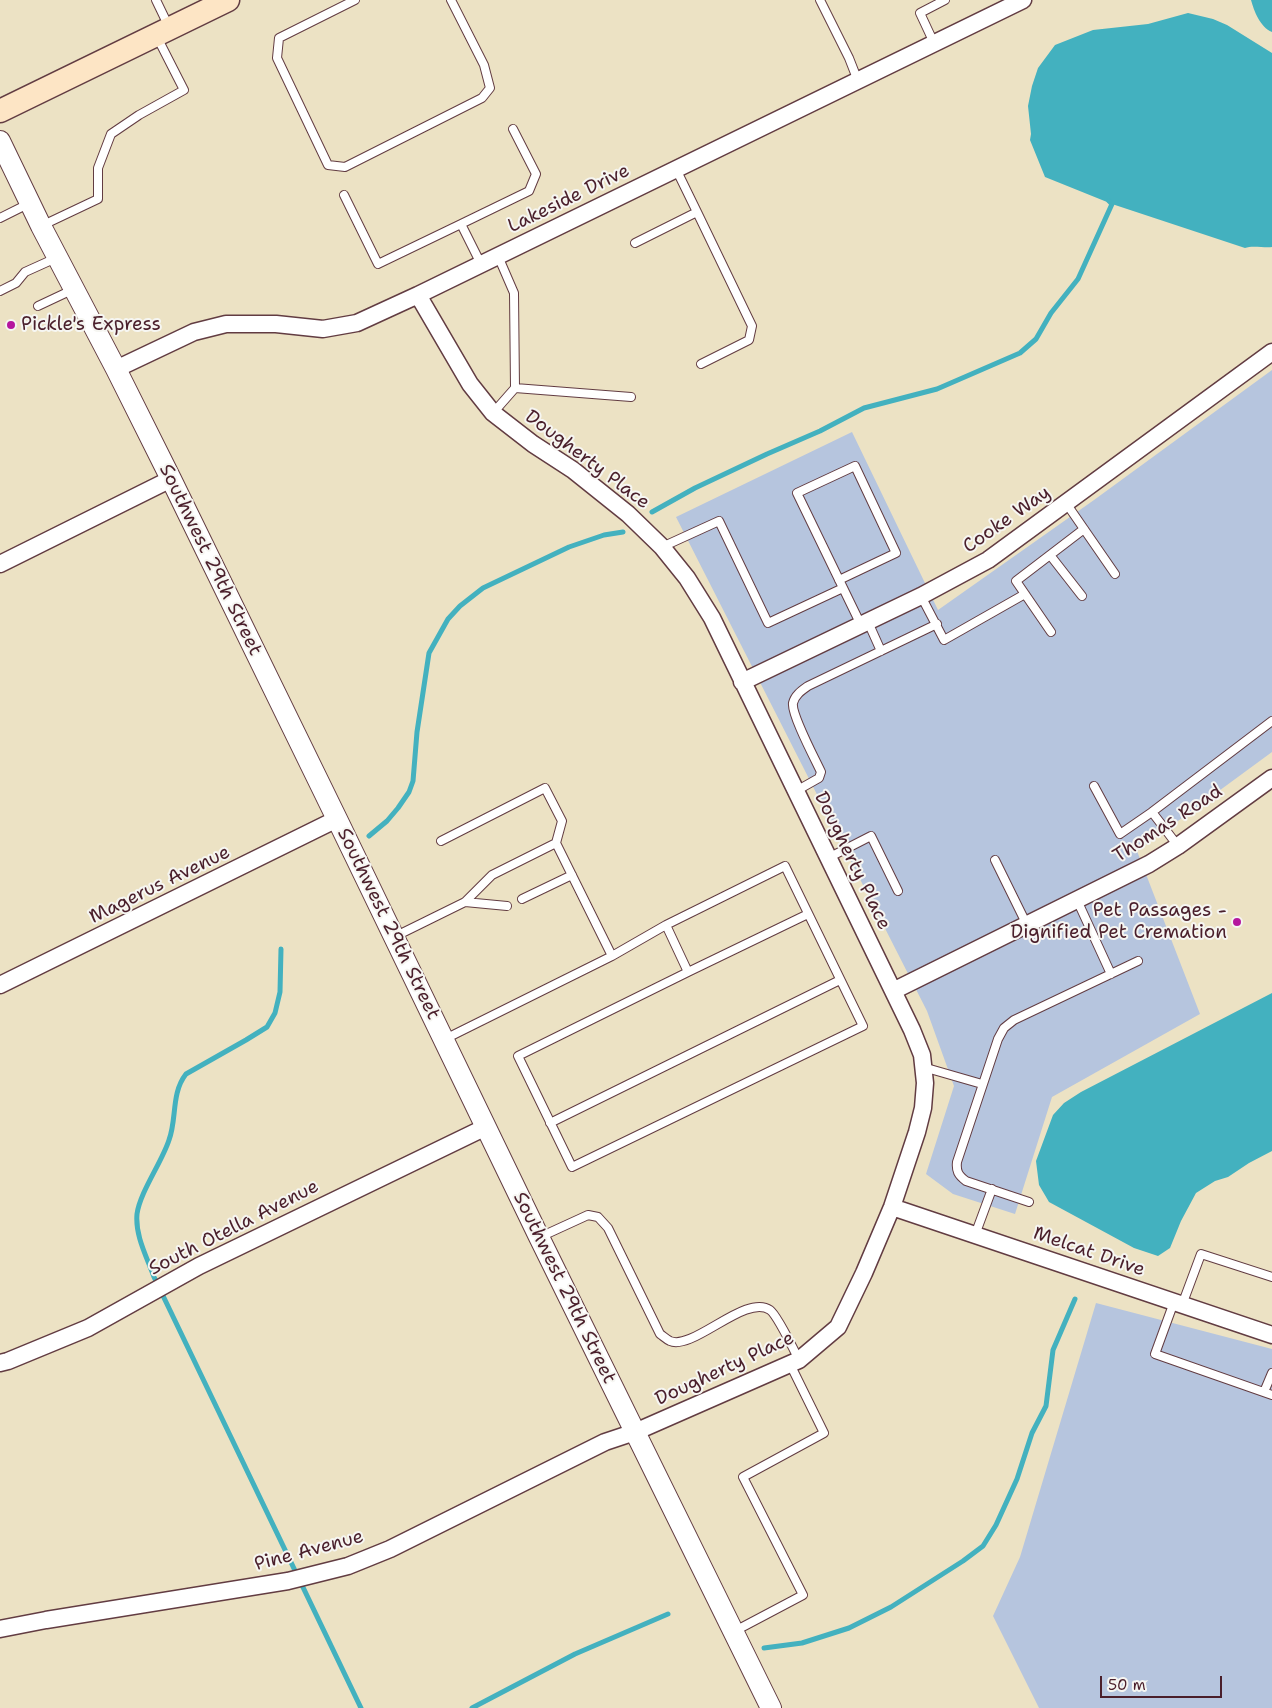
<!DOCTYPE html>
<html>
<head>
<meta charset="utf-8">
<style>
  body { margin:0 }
  #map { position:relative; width:1272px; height:1708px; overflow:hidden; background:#ece2c4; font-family:"Shantell Sans",sans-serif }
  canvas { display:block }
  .scale { position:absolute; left:1100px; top:1676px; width:122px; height:22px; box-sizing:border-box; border:2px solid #4a1f2b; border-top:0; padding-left:6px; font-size:15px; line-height:18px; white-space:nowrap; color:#4a1f2b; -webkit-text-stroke:4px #f6f6f2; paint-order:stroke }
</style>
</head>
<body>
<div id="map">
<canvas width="1272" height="1708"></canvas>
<div class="scale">50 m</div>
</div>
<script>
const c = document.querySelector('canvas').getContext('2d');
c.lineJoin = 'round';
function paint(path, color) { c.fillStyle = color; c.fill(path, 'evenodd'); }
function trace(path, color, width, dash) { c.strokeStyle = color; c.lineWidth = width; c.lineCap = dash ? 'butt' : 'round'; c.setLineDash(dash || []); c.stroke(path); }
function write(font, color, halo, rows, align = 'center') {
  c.font = font + ' "Shantell Sans",sans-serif'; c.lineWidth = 4; c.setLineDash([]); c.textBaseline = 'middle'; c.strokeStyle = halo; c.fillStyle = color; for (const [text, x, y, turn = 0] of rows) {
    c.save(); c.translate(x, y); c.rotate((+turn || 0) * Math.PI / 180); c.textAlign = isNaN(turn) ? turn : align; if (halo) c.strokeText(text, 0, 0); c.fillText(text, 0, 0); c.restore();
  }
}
paint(new Path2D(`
  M1272,370v382l-135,99 63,163 -148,83 -37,117 -62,-20 -27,-20 28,-88 -27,-75 -251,-494 176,-85 86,178 156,-110z
  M1096,1303l176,46v359h-233l-46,-92 27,-59z`), '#b6c5de');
paint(new Path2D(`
  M1251,0h21v32c-12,-5 -18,-21 -21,-32z
  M1188,13l25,6 14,6 45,28v194c-8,1 -20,-2 -27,1l-133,-44 -67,-27 -15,-37 1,-6 -3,-28 4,-20 6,-18 17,-23 38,-15 55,-6z
  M1272,993v158l-23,12 -21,14 -13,4 -19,12 -15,28 -11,27 -12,8 -24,-8 -85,-46 -10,-17 -3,-24 17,-46 11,-12 17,-11z`), '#43b1bf');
trace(new Path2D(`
  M652,512l43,-24 72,-34 53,-23 44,-23 73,-19 83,-36 16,-14 15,-26 27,-34 34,-75 -3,-3
  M369,836l18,-15 11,-13 11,-16 4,-11 4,-49 12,-79 19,-34 12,-13 23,-18 86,-41 35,-12 19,-3
  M281,949l-1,43 -5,21 -8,14 -21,13 -60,34c-15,19 -9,45 -17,66 -7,22 -29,52 -32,74 -2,22 10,43 17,63l207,431
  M764,1648l38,-5 47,-15 42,-21 72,-46 20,-15 13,-21 21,-46 15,-46 14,-27 7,-56 22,-51
  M472,1708l103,-54 93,-40`), '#43b1bf', 5);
const service = new Path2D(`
  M156,0l13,27
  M355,0l-76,38 -2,20 51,107 17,2 137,-69 8,-10 -6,-23 -33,-65
  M820,0l29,58 9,23
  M934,43l-14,-30 25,-13
  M344,195l34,69 83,-40 20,40
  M697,212l55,114 -3,14 -48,24
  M0,218l30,-15
  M461,224l68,-33 7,-17 -23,-45
  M41,226l57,-27v-31l13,-34 28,-19 45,-25 -27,-53
  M635,243l62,-31 -21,-43
  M0,291l16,-8 9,-11 31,-14
  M38,306l34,-16
  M515,388l116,9
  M493,413l22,-25 -1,-95 -16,-37
  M1066,503l49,71
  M662,547l57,-26 49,102 75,-35
  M1050,555l32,41
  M839,580l57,-27 -41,-87 -58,27 64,132
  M921,596l23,44 81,-46
  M868,622l13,29
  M1051,632l-35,-51 68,-52
  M1094,786l26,48 32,-22
  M796,791l23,-13 2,-6c-5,-11 -30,-58 -28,-69 2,-8 8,-12 15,-17l129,-62
  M441,841l104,-53 17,33 -6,22
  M1178,846l-26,-34 120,-91
  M828,858l43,-22 27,55
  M995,860l32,65
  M522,899l50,-24
  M1077,900l34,74
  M465,902l42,4
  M394,937l71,-35 27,-27 64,-32 56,113 -167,83
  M612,956l54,-31 119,-59 78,160 -291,141 -54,-111 170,-84 -22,-47
  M688,972l120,-58
  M923,1067l59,17
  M550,1123l290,-143
  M1029,1202l-63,-21c-8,-6 -10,-10 -9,-19l41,-123 6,-11 10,-8 124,-59
  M975,1235l17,-46
  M540,1237l48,-22 10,2 10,11 52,106c3,2 6,5 10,7 23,10 76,-48 100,-31 7,5 24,40 29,50
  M1174,1302l-19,52 117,41
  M1182,1305l19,-51 71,23
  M1264,1392l8,-19
  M733,1632l70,-37 -60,-118 81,-44 -34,-69`);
const minor = new Path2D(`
  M116,369l78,-37 32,-8h50l47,5 34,-6 61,-28 605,-295
  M0,564l171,-85
  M742,682l179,-86 67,-36 284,-208
  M0,985l337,-166
  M893,991l256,-127 29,-18 94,-68
  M892,1207l380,128
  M0,1363l8,-2 80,-33 111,-62 287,-139
  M0,1629l46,-9 242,-39 60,-15 42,-17 215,-107 30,-10 164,-72 39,-33 26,-54 28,-66 25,-75 6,-24 2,-25 -3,-28 -10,-25 -200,-412 -25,-40 -25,-31 -34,-33 -55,-44 -40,-26 -40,-31 -23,-29 -52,-89`);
const tertiary = new Path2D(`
  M0,141l41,85 75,143 55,110 166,340 202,418 232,471`);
const secondary = new Path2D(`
  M0,111l228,-111`);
trace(service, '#623c42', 10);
trace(minor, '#623c42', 19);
trace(tertiary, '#623c42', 22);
trace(secondary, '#623c42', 25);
trace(service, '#fff', 8);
trace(minor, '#fff', 16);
trace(tertiary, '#fff', 20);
trace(secondary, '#fde5c5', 22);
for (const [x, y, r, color] of [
  [11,325,5,"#b5179e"],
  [1237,922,5,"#b5179e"]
]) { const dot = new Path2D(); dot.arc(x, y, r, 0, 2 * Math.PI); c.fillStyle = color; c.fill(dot); trace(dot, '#f6f6f2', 2); }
write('19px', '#4a1f2b', '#f6f6f2', [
  ["Lakeside Drive",569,199,-26],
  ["Dougherty Place",587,460,37],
  ["Cooke Way",1007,520,-35],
  ["Southwest 29th Street",210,560,64],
  ["Thomas Road",1168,824,-33],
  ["Dougherty Place",852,861,64],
  ["Magerus Avenue",160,885,-26],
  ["Southwest 29th Street",388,924,64],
  ["South Otella Avenue",234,1228,-27],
  ["Melcat Drive",1089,1252,19],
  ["Southwest 29th Street",564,1288,64],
  ["Dougherty Place",725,1369,-25],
  ["Pine Avenue",309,1551,-15]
]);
write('19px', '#4a1f2b', '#f6f6f2', [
  ["Pickle's Express",21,325],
  ["Pet Passages -",1227,911,"right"],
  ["Dignified Pet Cremation",1227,933,"right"]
], 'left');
</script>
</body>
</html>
